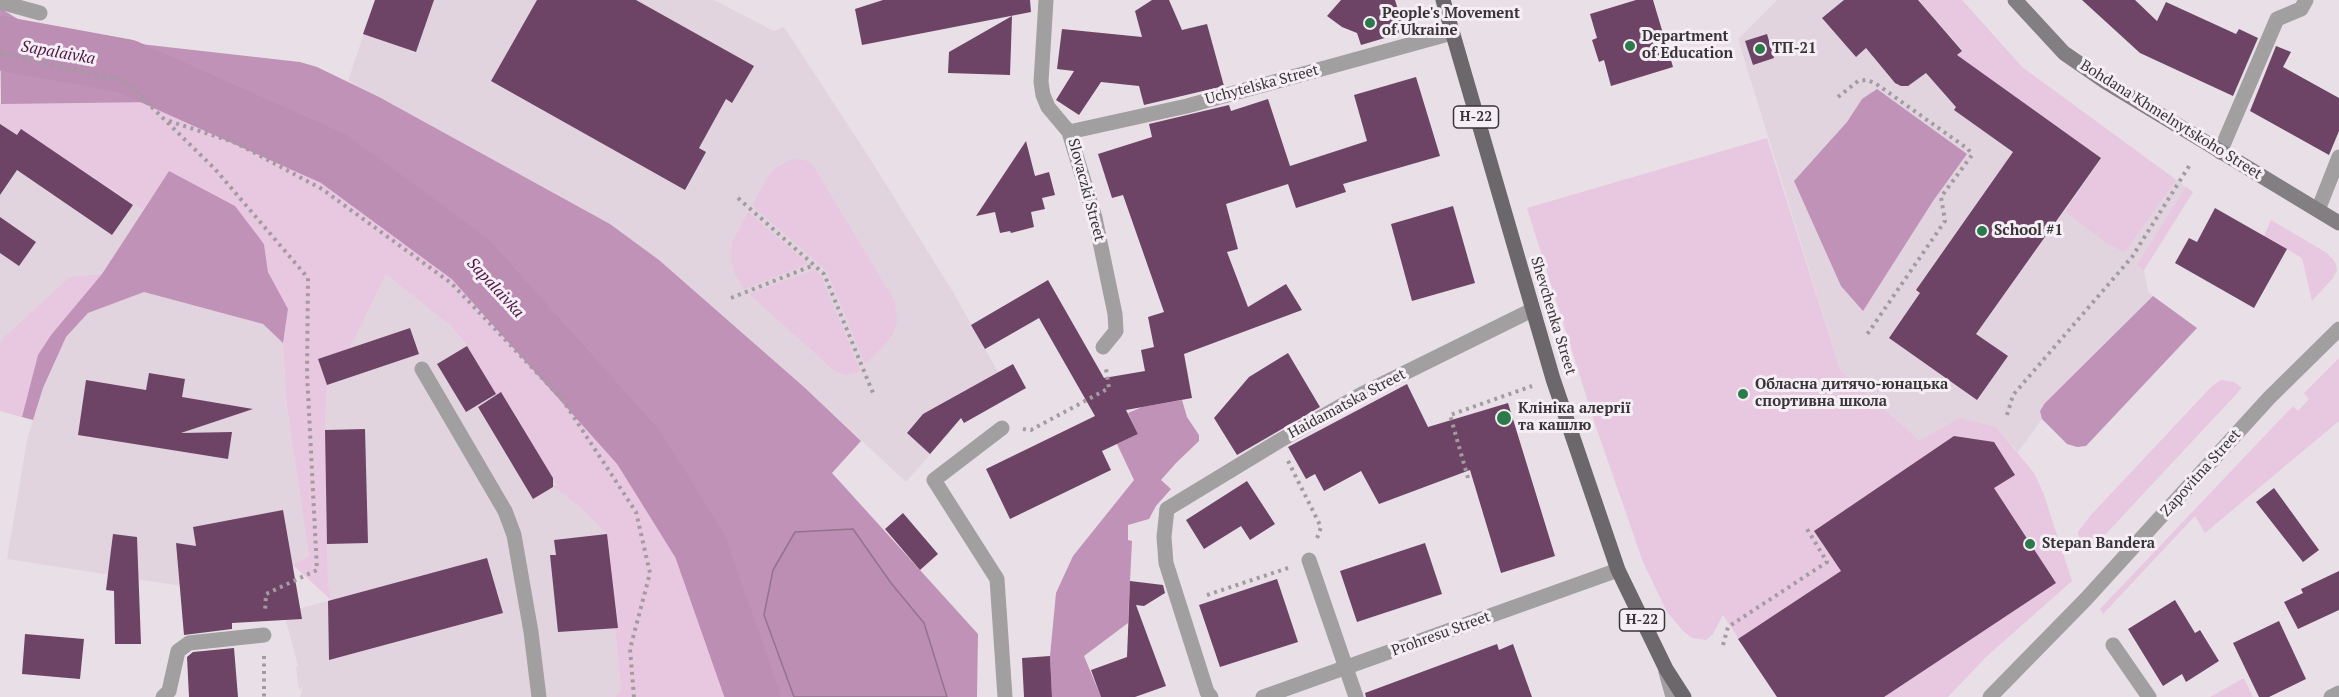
<!DOCTYPE html>
<meta charset="utf-8">
<style>
body{margin:0}
canvas{display:block;background:#e8e0e6}
</style>
<canvas width="2339" height="697"></canvas>
<script>
const c = document.querySelector('canvas').getContext('2d');
c.lineJoin = 'round';
function paint(path, color) { c.fillStyle = color; c.fill(path, 'evenodd'); }
const toPath = rows => new Path2D(rows.map(r => 'M' + r).join(''));
function strokePath(path, color, width, dash) { c.strokeStyle = color; c.lineWidth = width; c.lineCap = dash ? 'butt' : 'round'; c.setLineDash(dash || []); c.stroke(path); }
function write(font, color, halo, rows, align = 'center') {
  c.font = font + ' "PT Serif",serif'; c.lineWidth = 6; c.setLineDash([]); c.textBaseline = 'middle'; c.strokeStyle = halo; c.fillStyle = color; for (const [text, x, y, turn = 0] of rows) {
    c.save(); c.translate(x, y); c.rotate((+turn || 0) * Math.PI / 180); c.textAlign = isNaN(turn) ? turn : align; if (halo) c.strokeText(text, 0, 0); c.fillText(text, 0, 0); c.restore();
  }
}
const built = toPath([
 [375,0,714,0,774,31,784,27,867,154,953,292,998,372,938,406,951,431,906,482,804,387,659,260,610,224,348,81],
 [1777,0,1962,0,2022,67,2193,192,2144,270,2148,292,2153,296,2045,403,2040,411,2042,419,2018,452,1996,427,1920,441,1840,370,1738,39],
 [0,125,21,129,143,210,102,274,50,335,38,355,22,417,0,411],
 [386,273,451,326,501,392,557,485,554,488,581,508,607,534,618,624,615,629,621,689,615,697,300,697,303,685,299,691,296,667,298,666,284,613,331,600,328,584,325,430,327,385,318,359,349,348],
 [144,292,263,324,283,343,287,407,309,556,293,566,203,583,175,585,7,559,27,440,43,388,66,337,88,313]
]);
const green = toPath([
 [1919,0,1962,0,2022,67,2176,180,2126,250,2122,251,2107,243,2065,212,2102,158,1981,72,1955,58,1963,50],
 [157,102,208,109,326,175,463,270,623,456,689,558,736,697,615,697,621,689,615,628,618,624,607,534,581,508,553,487,557,485,502,393,496,395,467,346,451,326,386,274,349,349,318,359,327,385,325,430,328,584,331,600,293,565,309,556,287,407,283,343,288,309,268,272,264,243,169,171,143,210,21,130,17,135,0,125,0,103],
 [1767,138,1840,370,1920,441,1959,418,1996,427,2034,473,2043,492,2072,581,1986,657,1948,697,1777,697,1723,615,1713,634,1706,640,1692,638,1683,631,1667,612,1643,562,1595,424,1527,208],
 [791,159,805,160,812,164,895,302,897,322,894,332,888,341,865,364,827,271,752,205,773,170],
 [2186,187,2193,192,2144,270,2137,265],
 [748,212,808,264,744,289,734,272,731,258,732,243],
 [2271,220,2327,253,2335,262,2337,270,2333,278,2312,301,2302,258,2264,236],
 [814,270,821,276,860,370,857,372,846,375,835,371,749,294],
 [102,274,51,335,38,355,22,417,0,411,0,341,70,277],
 [2339,358,2339,421,2205,533,2195,516,2103,614,2100,609,2293,406,2298,411,2309,399,2304,393],
 [2221,380,2234,382,2242,388,2089,552,2079,538,2078,532,2090,516,2211,387],
 [2244,678,2253,697,2210,697]
]);
const forest = toPath([
 [0,8,34,29,51,34,300,62,317,67,379,97,610,224,659,260,804,387,861,441,832,473,978,634,977,697,947,697,924,623,891,583,764,615,794,697,736,697,689,558,623,456,463,269,326,175,208,109,157,102,1,104],
 [1877,89,1967,154,1933,201,1863,311,1841,286,1794,181,1847,122,1862,99],
 [169,171,235,206,264,244,268,272,288,309,283,343,263,324,144,292,88,313,66,337,43,388,33,420,22,417,38,355,51,335,102,274],
 [2153,296,2197,328,2086,446,2077,447,2067,444,2042,419,2040,411,2045,403],
 [1182,400,1187,417,1199,435,1199,441,1176,463,1161,480,1171,489,1156,506,1149,519,1128,525,1128,540,1132,541,1128,623,1084,656,1101,697,1052,697,1050,656,1056,593,1073,556,1134,480,1117,444,1138,434,1128,413,1142,407]
]);
const water = toPath([
 [853,529,891,583,924,623,947,697,794,697,764,615,773,570,795,532,853,529]
]);
const river = toPath([
 [0,43,126,66,334,159,470,259,639,448,700,546,753,697]
]);
const building = toPath([
 [375,0,434,0,416,52,363,34],
 [537,0,636,0,754,66,732,103,726,99,699,148,706,152,685,190,491,81],
 [883,0,1030,0,1031,12,862,45,855,9],
 [1152,0,1169,0,1182,30,1207,24,1224,86,1144,105,1139,86,1101,82,1079,115,1056,100,1074,71,1057,69,1062,29,1142,37,1135,11],
 [1341,0,1395,0,1405,32,1361,45,1357,33,1342,27,1327,16],
 [1636,0,1653,0,1673,67,1611,86,1604,60,1599,62,1592,40,1597,38,1590,14],
 [1844,0,1918,0,1962,51,1957,55,2101,158,1976,334,2008,356,1977,400,1889,338,1920,293,1916,290,2013,152,1954,110,1956,107,1926,73,1908,86,1901,86,1895,83,1866,48,1856,57,1822,18],
 [2082,0,2135,0,2157,21,2166,2,2236,34,2239,29,2258,38,2233,96,2140,53],
 [1012,16,1010,75,948,73,949,52],
 [1767,34,1774,58,1753,65,1745,41],
 [2276,46,2291,52,2283,67,2339,98,2339,131,2329,155,2250,111],
 [1416,77,1440,156,1343,184,1346,192,1296,208,1288,184,1226,204,1238,249,1227,252,1248,307,1286,284,1302,310,1184,354,1192,398,1126,410,1138,434,1102,451,1111,470,1010,519,986,469,1095,416,1039,318,985,349,971,325,1048,280,1104,378,1145,371,1141,350,1154,347,1148,317,1164,312,1123,195,1112,198,1098,154,1152,137,1149,124,1229,105,1231,111,1268,99,1290,166,1367,141,1354,95],
 [0,124,17,135,21,129,133,205,112,235,17,170,0,195],
 [1026,141,1035,176,1049,172,1055,195,1042,198,1045,209,1031,212,1034,227,1011,233,1010,231,1000,233,995,212,976,216],
 [1453,206,1475,283,1412,301,1391,224],
 [2215,208,2287,249,2254,308,2175,263,2189,238,2197,242],
 [0,217,36,242,19,266,0,253],
 [410,328,419,354,327,385,318,359],
 [467,346,496,394,466,412,437,364],
 [1288,353,1320,407,1237,455,1214,418,1249,377],
 [1013,364,1026,388,964,423,961,418,930,454,907,433,923,414],
 [149,373,185,379,182,397,253,409,181,433,232,432,228,459,78,435,86,380,146,390],
 [1407,384,1428,427,1508,403,1555,556,1501,573,1470,470,1379,504,1361,471,1324,491,1315,474,1306,479,1288,447],
 [501,392,553,478,553,487,533,499,478,407],
 [365,429,368,543,327,544,325,430],
 [1954,436,1994,442,2015,475,1994,488,2056,583,1884,697,1777,697,1738,639,1841,571,1814,531],
 [1247,481,1275,524,1250,540,1241,526,1204,549,1186,520],
 [2274,488,2319,550,2303,562,2256,502],
 [283,510,302,619,232,623,232,629,184,635,176,543,196,546,193,527],
 [903,513,938,554,920,570,885,529],
 [113,534,137,537,141,644,115,644,114,591,106,590],
 [607,534,618,628,558,632,550,555,556,555,554,540],
 [1425,543,1442,594,1357,622,1340,571],
 [487,558,503,613,329,660,328,601],
 [2339,571,2339,610,2298,629,2284,602,2303,593,2301,589],
 [1277,579,1298,642,1220,667,1199,605],
 [1130,581,1163,585,1165,593,1144,606,1136,605,1166,686,1135,697,1101,697,1091,670,1127,657],
 [2175,600,2195,633,2200,630,2219,661,2186,682,2182,674,2163,686,2128,629],
 [2279,621,2306,679,2269,697,2259,697,2233,643],
 [25,634,84,639,80,679,22,674],
 [1497,644,1499,650,1513,644,1532,697,1366,697,1365,693],
 [234,648,238,697,189,697,187,657,193,652],
 [1050,656,1052,697,1024,697,1022,658]
]);
const path = toPath([
 [0,53,125,81,215,169,308,278,307,373,317,570,266,594,265,612],
 [1838,97,1858,81,1866,80,1875,83,1968,149,1972,155,1941,197,1945,221,1866,336],
 [169,121,236,143,322,189,451,283,562,399,636,512,650,573,630,649,634,697],
 [738,198,824,274,873,393],
 [731,298,814,265],
 [2007,415,2013,395,2132,257,2191,163],
 [1023,429,1031,430,1109,388,1106,369],
 [1288,461,1321,527,1316,541],
 [1468,478,1450,415,1532,386],
 [1207,595,1288,568],
 [1723,645,1728,627,1827,562,1807,529],
 [264,656,264,697]
]);
const lane = toPath([
 [2220,152,2277,19,2301,9,2306,0],
 [2318,210,2339,157],
 [422,369,505,511,514,535,531,632,539,697],
 [1167,509,1164,537,1166,563,1207,692,1211,697],
 [1309,560,1356,697],
 [1666,672,1673,697],
 [163,697,169,691,178,651,189,643,264,635]
]);
const street = toPath([
 [1046,0,1041,82,1043,95,1048,107,1069,132,1095,218,1115,314,1116,331,1103,347],
 [0,2,40,13],
 [1069,132,1187,106,1452,33],
 [1002,428,934,480,997,579,1005,697],
 [1167,509,1279,441,1362,394,1532,310],
 [2113,645,2149,697],
 [1263,697,1618,570],
 [1990,697,2086,599,2269,398,2339,329],
 [2331,697,2339,693]
]);
const secondary = toPath([
 [2015,0,2064,53,2106,82,2339,223]
]);
const primary = toPath([
 [1443,0,1553,379,1618,570,1666,669,1684,697]
]);
const markers = [
 [1370,23,6,"#2b7a49"],
 [1630,46,6,"#2b7a49"],
 [1760,49,6,"#2b7a49"],
 [1982,231,6,"#2b7a49"],
 [1743,394,6,"#2b7a49"],
 [1504,418,8,"#2b7a49"],
 [2030,544,6,"#2b7a49"]
];
const shields = [
 [1476,117,45],
 [1642,620,45]
];
const shieldNames = [
 ["Н-22",1476,117],
 ["Н-22",1642,620]
];
const poiNames = [
 ["People's Movement",1382,14],
 ["of Ukraine",1382,31],
 ["Department",1642,37],
 ["of Education",1642,54],
 ["ТП-21",1772,49],
 ["School #1",1994,231],
 ["Обласна дитячо-юнацька",1755,385],
 ["спортивна школа",1755,402],
 ["Клініка алергії",1518,409],
 ["та кашлю",1518,426],
 ["Stepan Bandera",2042,544]
];
const streetNames = [
 ["Uchytelska Street",1262,85,-15],
 ["Bohdana Khmelnytskoho Street",2171,120,32],
 ["Slovaczki Street",1086,190,75],
 ["Shevchenka Street",1553,316,73],
 ["Haidamatska Street",1347,404,-28],
 ["Zapovitna Street",2201,473,-48],
 ["Prohresu Street",1441,634,-20]
];
const waterNames = [
 ["Sapalaivka",58,53,10],
 ["Sapalaivka",495,288,47]
];
paint(built, '#e2d4df');
paint(green, '#e8c7e1');
paint(forest, '#c092b7');
paint(water, '#bc8eb3');
strokePath(water, '#94738e', 1.5);
strokePath(river, '#bc8eb3', 54);
paint(building, '#6d4466');
strokePath(path, '#a29ca1', 4, [3, 4.5]);
strokePath(lane, '#a29fa1', 15);
strokePath(street, '#a29fa1', 15);
strokePath(secondary, '#837e82', 15);
strokePath(primary, '#6c676b', 15);
for (const [x, y, r, color] of markers) { const dot = new Path2D(); dot.arc(x, y, r, 0, 2 * Math.PI); c.fillStyle = color; c.fill(dot); strokePath(dot, '#f5eef4', 2); }
for (const [x, y, w] of shields) { const box = new Path2D(); box.roundRect(x - w / 2, y - 11, w, 22, 4.5); c.fillStyle = '#f5eef4'; c.fill(box); strokePath(box, '#383538', 1.5); }
write('bold 14px', '#383538', null, shieldNames);
write('bold 15px', '#383538', '#f5eef4', poiNames, 'left');
write('15px', '#383538', '#f5eef4', streetNames);
write('italic 16px', '#4d1646', '#f5eef4', waterNames);
</script>
